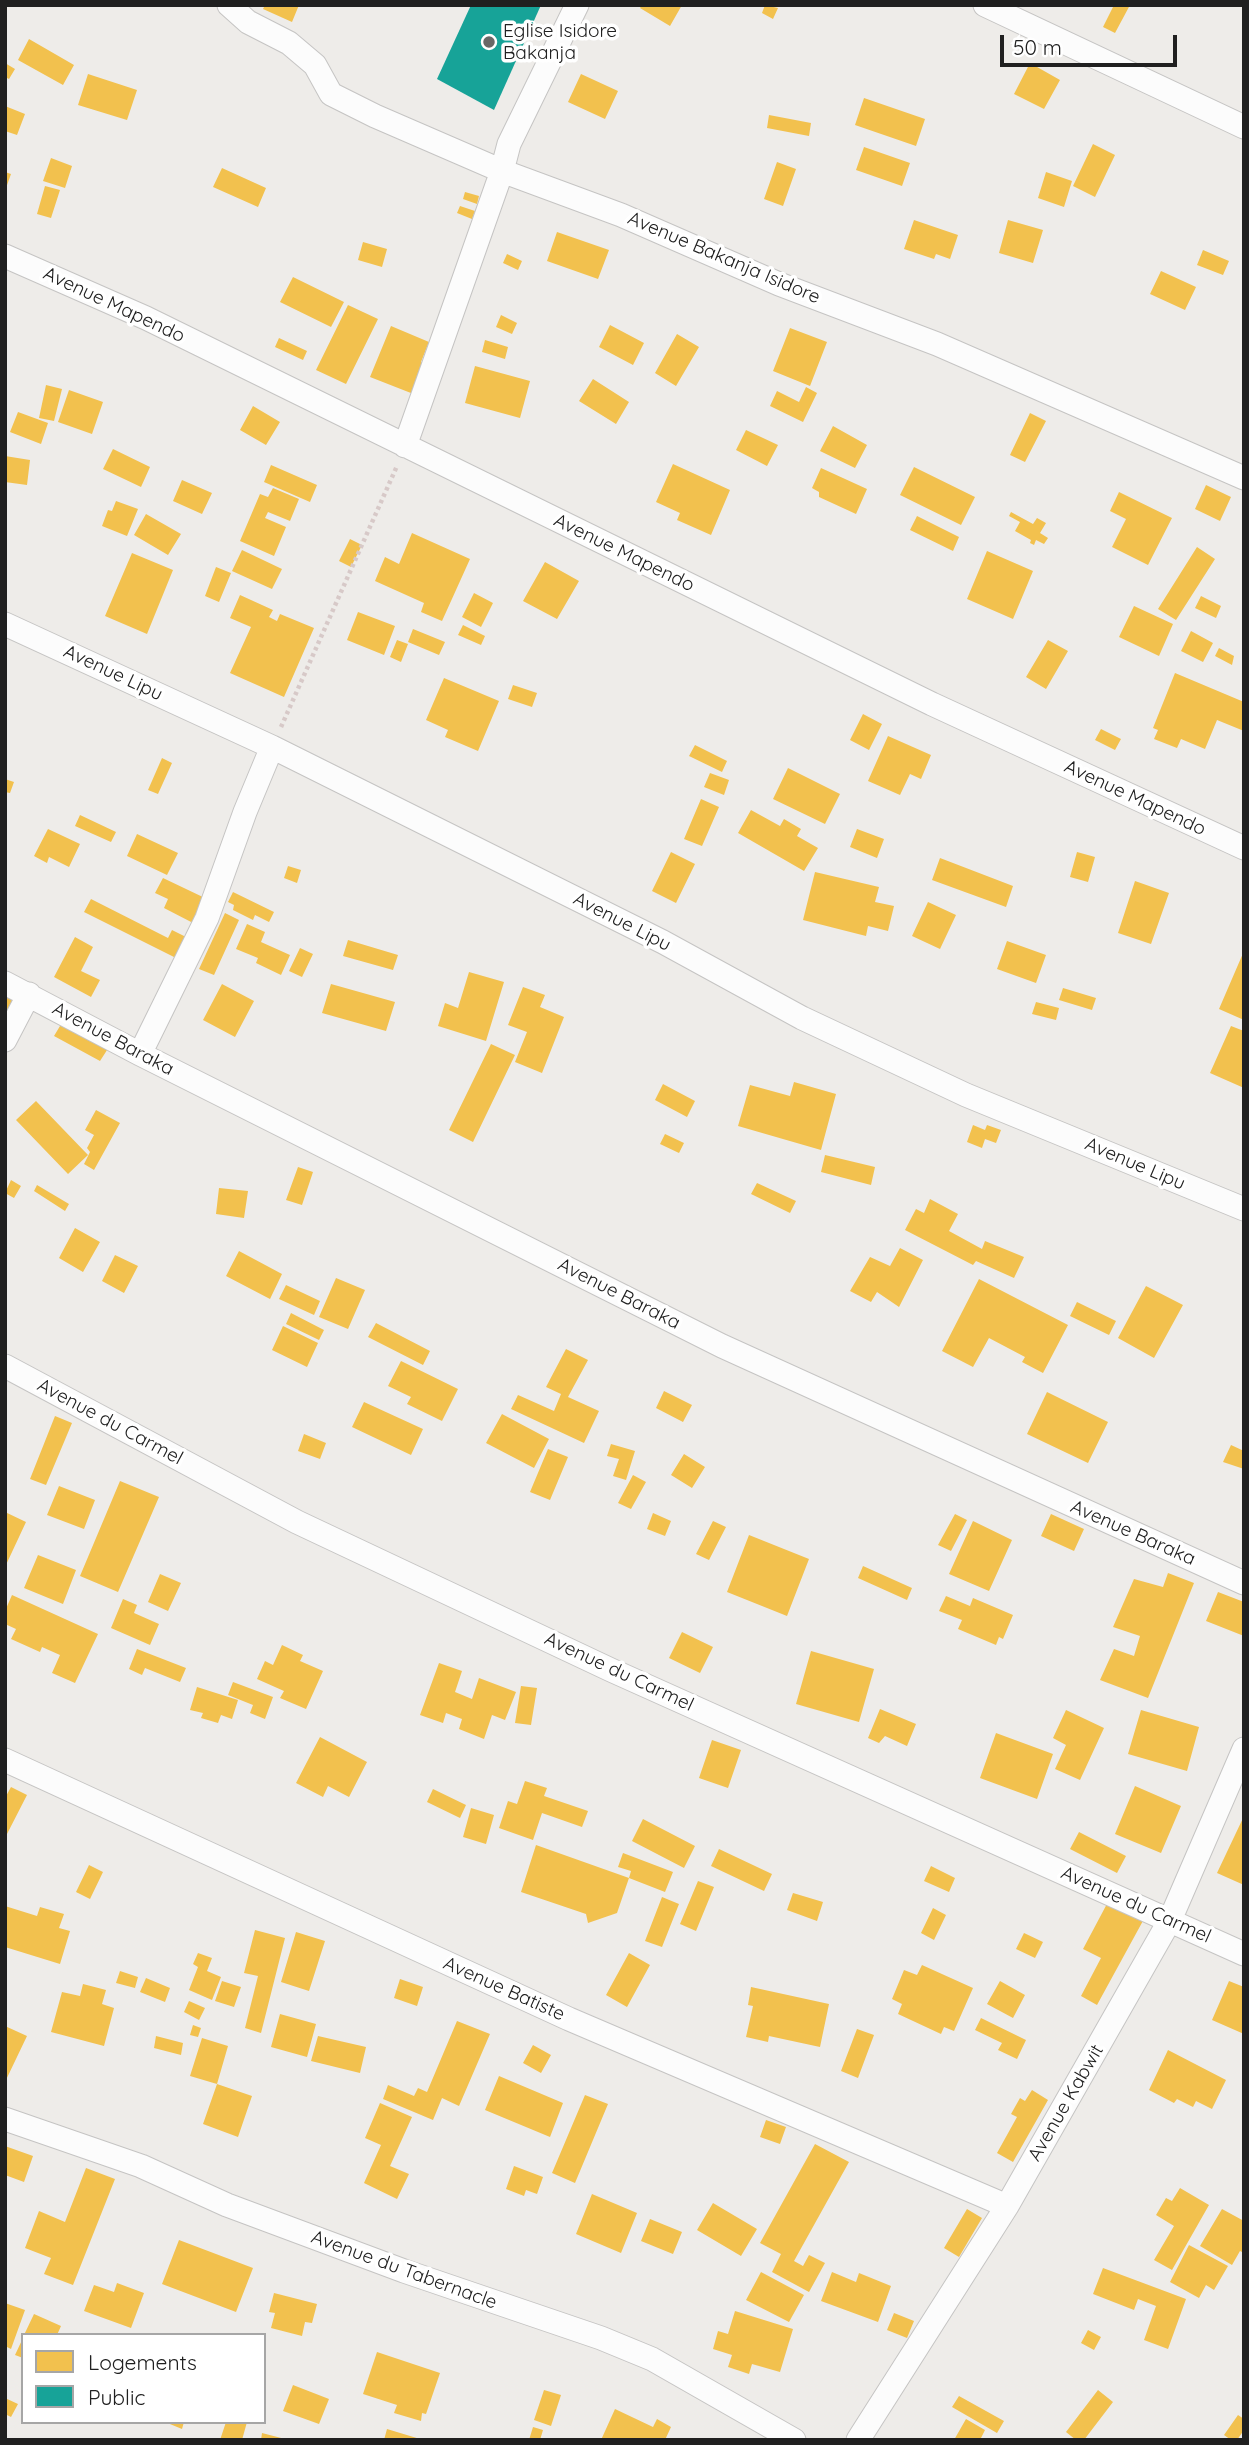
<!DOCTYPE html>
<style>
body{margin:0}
#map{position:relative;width:1249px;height:2445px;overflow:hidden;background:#eeece9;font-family:Quicksand,sans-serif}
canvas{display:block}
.frame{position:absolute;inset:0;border:7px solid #202020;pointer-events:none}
.legend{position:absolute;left:21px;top:2333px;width:245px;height:91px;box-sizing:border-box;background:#fff;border:2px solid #a6a6a6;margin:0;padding:9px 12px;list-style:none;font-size:21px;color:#202020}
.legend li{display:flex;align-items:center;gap:14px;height:35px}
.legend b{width:35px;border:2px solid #a6a6a6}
.scale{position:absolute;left:1000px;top:35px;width:177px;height:32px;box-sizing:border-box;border:4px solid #202020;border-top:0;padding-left:9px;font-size:21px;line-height:24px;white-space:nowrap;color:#202020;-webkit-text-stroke:5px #fff;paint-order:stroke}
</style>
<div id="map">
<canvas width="1249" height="2445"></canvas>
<div class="frame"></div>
<ul class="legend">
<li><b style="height:19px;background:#f2c14e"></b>Logements</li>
<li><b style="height:19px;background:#17a398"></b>Public</li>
</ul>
<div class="scale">50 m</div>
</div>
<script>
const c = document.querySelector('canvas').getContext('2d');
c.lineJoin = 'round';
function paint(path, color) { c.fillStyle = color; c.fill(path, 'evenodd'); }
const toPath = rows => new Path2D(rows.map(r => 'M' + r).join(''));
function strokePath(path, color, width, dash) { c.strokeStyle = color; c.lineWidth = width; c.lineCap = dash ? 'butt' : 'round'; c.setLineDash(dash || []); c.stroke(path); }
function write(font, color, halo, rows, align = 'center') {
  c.font = font + ' Quicksand,sans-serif'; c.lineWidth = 7; c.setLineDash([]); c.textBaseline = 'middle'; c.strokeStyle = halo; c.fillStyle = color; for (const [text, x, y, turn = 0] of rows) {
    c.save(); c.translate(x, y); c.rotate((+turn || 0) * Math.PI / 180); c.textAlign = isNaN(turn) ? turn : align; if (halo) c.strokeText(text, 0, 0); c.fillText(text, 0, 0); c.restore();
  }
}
const homes = toPath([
 [265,5,299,5,292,22,263,9],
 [642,5,682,5,670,26,640,8],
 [765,5,778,8,773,19,762,13],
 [1114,5,1130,5,1115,33,1103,27],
 [29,39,74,65,63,85,18,60],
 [5,63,15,69,9,79,5,77],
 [1030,63,1060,80,1044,109,1014,94],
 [88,74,137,90,127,120,78,105],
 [581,74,618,91,605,119,568,102],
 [864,98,925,119,916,146,855,125],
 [5,106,25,114,17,135,5,131],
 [769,115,811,123,809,136,767,128],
 [1093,144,1115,155,1095,197,1073,186],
 [864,147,910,163,902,186,856,170],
 [51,158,72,166,65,188,43,181],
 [777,162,796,169,783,206,764,199],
 [222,168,266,188,258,207,213,187],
 [5,172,11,174,6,188,5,188],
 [1046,172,1072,181,1064,207,1038,198],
 [45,186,60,190,51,218,37,214],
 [465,192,479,196,477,204,463,199],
 [460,206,475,211,472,219,457,213],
 [914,220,958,235,950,259,936,254,934,259,904,249],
 [1008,220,1043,230,1033,263,999,253],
 [557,232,609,250,598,279,547,261],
 [363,242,387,249,382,267,358,260],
 [1203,250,1229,261,1223,275,1197,265],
 [507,254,522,261,518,270,503,263],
 [1161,271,1196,287,1185,310,1150,294],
 [293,277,344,302,331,327,280,302],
 [348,305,378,319,346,384,316,370],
 [501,315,517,323,512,334,496,327],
 [610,325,644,343,633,365,599,347],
 [391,326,429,342,421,362,427,365,416,395,370,377],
 [790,328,827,342,810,386,773,371],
 [677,334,699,347,676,386,655,373],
 [279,338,307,351,303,360,275,347],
 [485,340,508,347,505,359,482,352],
 [475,366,530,381,520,418,465,403],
 [593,379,629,402,616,424,579,401],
 [46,385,62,389,54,421,39,418],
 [806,387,817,393,803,422,770,406,777,391,799,402],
 [69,390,103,402,92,434,58,422],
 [253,406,280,422,266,445,240,430],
 [18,412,48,423,41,444,10,432],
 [1030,413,1046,421,1025,462,1010,455],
 [833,426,867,445,855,468,820,451],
 [746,430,778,445,767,466,736,450],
 [113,449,150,467,141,487,103,469],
 [5,456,30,460,27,485,5,482],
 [673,464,730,490,711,535,677,520,680,513,656,502],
 [271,465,317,485,310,502,264,482],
 [914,467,975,497,961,525,900,495],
 [821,468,867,489,856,514,819,497,819,492,812,488],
 [182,480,212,493,202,514,173,501],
 [1206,485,1231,497,1220,521,1195,509],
 [273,488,299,499,290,521,268,512,265,518,286,527,274,556,240,541,260,494,268,497],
 [1119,492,1172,518,1148,565,1112,547,1126,519,1110,511],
 [116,501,138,509,127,536,102,526,108,510,112,511],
 [1011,512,1033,524,1037,518,1046,523,1040,533,1048,538,1044,544,1036,540,1034,545,1030,543,1031,540,1015,531,1020,522,1009,516],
 [146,514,181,534,168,555,134,535],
 [917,516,959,537,953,551,910,530],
 [412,533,470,559,442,621,421,612,424,603,375,581,385,557,399,564],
 [350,539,362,545,351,567,339,561],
 [1197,547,1215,559,1176,620,1158,609],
 [242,550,282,569,272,589,232,571],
 [987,551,1033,571,1013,619,967,599],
 [132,553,173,570,147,634,105,616],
 [545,562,579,581,557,619,523,601],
 [216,567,231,573,219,602,205,596],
 [474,593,493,603,481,627,462,617],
 [240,595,273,610,269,617,277,621,280,614,314,628,284,697,230,673,251,627,230,618],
 [1201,596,1221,606,1216,618,1195,608],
 [1134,606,1173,624,1159,656,1119,637],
 [358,612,395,626,384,655,347,640],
 [463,625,485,636,481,645,458,635],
 [413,629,445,642,439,655,408,642],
 [1191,631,1213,643,1203,662,1181,651],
 [397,640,408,644,401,662,390,657],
 [1048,640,1068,651,1046,689,1026,677],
 [1219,648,1234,656,1232,665,1215,656],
 [1175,673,1244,702,1244,731,1217,720,1205,749,1181,739,1177,748,1154,739,1158,730,1153,728],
 [444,678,499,701,478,751,445,737,448,730,426,720],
 [513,685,537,693,532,707,508,699],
 [863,714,882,724,869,750,850,740],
 [1101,729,1121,739,1115,750,1095,740],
 [888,736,931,755,921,779,910,774,900,795,868,781],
 [695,745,727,761,722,772,689,756],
 [162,758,172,763,158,794,148,790],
 [788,768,840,794,825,824,773,799],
 [710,773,729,780,724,795,704,787],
 [5,779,14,782,10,793,5,792],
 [701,799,719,807,702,846,684,839],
 [751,810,780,826,784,819,801,829,797,836,818,848,804,871,738,833],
 [80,815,116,832,111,842,75,826],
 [48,829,80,844,69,867,49,857,47,863,34,856],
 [857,829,884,839,877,858,850,847],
 [137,834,178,853,167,875,127,856],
 [671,852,695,864,676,903,652,891],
 [1077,852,1095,857,1088,882,1070,877],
 [940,858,1013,886,1006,907,932,880],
 [288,866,301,870,297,883,284,878],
 [815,872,879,887,875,902,894,906,888,931,868,926,866,936,803,920],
 [163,878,207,899,195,924,164,908,168,899,155,893],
 [1135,881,1169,893,1151,944,1118,933],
 [233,892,274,912,269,922,255,915,253,920,233,910,234,905,228,902],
 [91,899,168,938,172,930,192,940,182,961,84,912],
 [928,902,956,915,940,949,912,936],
 [225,913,239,920,214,975,199,969],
 [247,924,265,932,261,942,290,955,281,975,256,963,258,958,236,949],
 [75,937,93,947,81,971,100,980,91,997,54,977],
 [348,940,398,955,393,970,343,956],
 [1007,941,1046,955,1036,983,997,969],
 [300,948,313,954,302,977,289,971],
 [1244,951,1244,1020,1219,1009],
 [469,972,504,982,486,1041,438,1026,445,1003,458,1008],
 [222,984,254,1001,235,1037,203,1020],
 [331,984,395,1002,386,1031,322,1013],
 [523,987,545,995,540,1007,564,1017,542,1073,515,1062,527,1032,508,1025],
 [1063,988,1096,998,1092,1010,1059,1000],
 [5,996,13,999,5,1018],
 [1036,1002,1059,1008,1056,1020,1032,1014],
 [63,1021,109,1047,100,1061,54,1036],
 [1231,1026,1244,1031,1244,1088,1210,1073],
 [491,1044,515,1055,473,1142,449,1130],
 [794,1082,836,1094,821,1150,738,1126,750,1085,790,1096],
 [663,1084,695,1101,687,1117,655,1100],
 [36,1101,88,1155,68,1174,16,1120],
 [96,1110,120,1123,94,1170,84,1164,90,1152,87,1148,94,1135,85,1130],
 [973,1125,985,1130,987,1125,1001,1130,996,1143,985,1139,982,1148,967,1142],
 [665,1134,684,1143,679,1153,660,1144],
 [825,1155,875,1167,871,1185,821,1172],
 [298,1167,313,1172,302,1205,286,1200],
 [11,1180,21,1186,14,1198,5,1193],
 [757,1183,796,1201,790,1213,751,1194],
 [37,1185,69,1204,65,1211,34,1191],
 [219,1188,248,1191,244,1218,216,1214],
 [930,1199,958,1214,949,1231,982,1249,985,1241,1024,1257,1014,1278,976,1261,973,1265,905,1230,916,1209,924,1213],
 [75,1228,100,1242,83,1272,59,1258],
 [900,1248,923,1260,899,1307,877,1292,871,1302,850,1291,870,1257,890,1266],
 [239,1251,282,1274,270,1299,226,1276],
 [115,1255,138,1266,124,1293,102,1281],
 [336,1278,365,1290,348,1329,319,1317],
 [979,1279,1068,1325,1043,1373,1022,1362,1025,1357,989,1338,973,1367,942,1351],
 [286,1285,320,1301,314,1315,279,1299],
 [1146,1286,1183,1305,1154,1358,1118,1338],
 [1077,1302,1116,1321,1109,1335,1070,1316],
 [291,1313,324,1330,319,1340,286,1324],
 [376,1323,430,1351,423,1365,368,1337],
 [283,1326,318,1343,307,1367,272,1350],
 [566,1349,588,1360,568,1397,599,1411,584,1443,511,1409,518,1395,554,1411,561,1394,546,1387],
 [401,1361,458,1389,442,1421,407,1404,411,1397,388,1386],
 [664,1391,692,1405,683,1422,656,1408],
 [1047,1392,1108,1422,1088,1463,1027,1434],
 [364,1402,423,1429,411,1455,352,1427],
 [502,1414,549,1439,534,1468,486,1443],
 [55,1416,72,1423,46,1485,30,1479],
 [304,1434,326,1443,320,1459,298,1451],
 [611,1444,635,1451,626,1480,613,1476,619,1459,607,1456],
 [1231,1445,1244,1451,1244,1469,1223,1462],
 [548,1449,568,1457,550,1500,530,1492],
 [684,1454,705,1467,692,1488,671,1475],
 [633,1475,646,1482,631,1509,618,1503],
 [120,1481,159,1497,118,1592,80,1576],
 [59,1486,95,1500,84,1529,47,1515],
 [5,1512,26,1522,5,1567],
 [653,1513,671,1521,665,1536,647,1529],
 [955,1514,967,1520,951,1551,938,1545],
 [1051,1514,1084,1529,1074,1551,1041,1536],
 [713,1521,726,1527,709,1560,696,1554],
 [973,1521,1012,1540,989,1591,949,1574],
 [749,1535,809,1559,787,1616,727,1592],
 [38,1555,76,1570,63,1604,24,1588],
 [863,1566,912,1588,907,1600,858,1578],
 [1168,1573,1194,1583,1148,1698,1100,1680,1114,1649,1134,1656,1140,1636,1113,1627,1134,1579,1163,1587],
 [160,1574,181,1583,168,1611,148,1602],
 [1218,1592,1244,1602,1244,1636,1206,1621],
 [12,1595,98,1634,75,1683,52,1673,60,1655,42,1647,40,1652,11,1639,16,1629,5,1624,5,1611],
 [946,1596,970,1606,973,1598,1013,1615,1003,1639,999,1637,996,1645,958,1629,962,1620,939,1611],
 [123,1599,137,1605,134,1613,159,1624,150,1645,111,1628],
 [682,1632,713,1647,700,1673,669,1658],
 [282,1645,303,1655,300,1661,323,1671,306,1709,280,1698,284,1691,257,1679,265,1661,273,1665],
 [137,1649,186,1668,180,1682,145,1668,142,1675,129,1669],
 [811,1651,874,1669,859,1722,796,1704],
 [439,1663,462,1671,455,1692,472,1699,479,1678,516,1692,505,1720,492,1715,484,1739,459,1729,462,1719,446,1713,443,1723,420,1715],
 [233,1682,273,1697,265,1719,250,1713,253,1705,228,1695],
 [521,1686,537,1688,531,1725,515,1723],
 [197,1687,238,1700,232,1719,221,1715,218,1723,201,1718,203,1713,190,1710],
 [880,1709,916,1724,907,1746,885,1736,879,1743,868,1738],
 [1066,1710,1104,1728,1080,1780,1055,1769,1066,1745,1053,1738],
 [1141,1710,1199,1727,1187,1771,1128,1754],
 [996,1733,1053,1754,1037,1799,980,1778],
 [320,1737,367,1762,349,1797,328,1786,323,1797,296,1783],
 [712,1740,741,1750,728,1788,699,1778],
 [525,1781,547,1788,544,1796,588,1811,582,1827,542,1813,533,1840,499,1828,508,1801,517,1804],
 [1135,1786,1181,1806,1161,1853,1115,1834],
 [11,1787,27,1795,7,1834,5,1833,5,1798],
 [433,1789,466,1805,460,1818,427,1802],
 [471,1808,494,1815,486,1844,463,1837],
 [1244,1816,1244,1885,1217,1873],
 [643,1819,695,1846,684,1868,632,1841],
 [1079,1832,1126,1856,1117,1873,1070,1849],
 [536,1845,629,1878,631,1871,618,1867,623,1853,673,1872,665,1892,629,1878,617,1913,588,1923,586,1914,521,1892],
 [719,1849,772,1874,764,1891,711,1866],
 [89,1865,103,1872,90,1899,76,1892],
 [931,1866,955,1878,949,1892,924,1881],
 [698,1881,714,1887,696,1931,680,1924],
 [793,1893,823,1902,817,1921,787,1910],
 [662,1897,679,1904,662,1947,645,1941],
 [1109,1900,1144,1919,1097,2005,1081,1996,1101,1958,1083,1949],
 [5,1906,37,1916,40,1907,64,1914,59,1928,70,1931,60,1964,5,1947],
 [933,1908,946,1915,934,1940,921,1933],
 [255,1930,285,1938,261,2033,245,2028,258,1976,244,1973],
 [296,1932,325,1941,309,1991,281,1982],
 [1024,1933,1043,1942,1035,1958,1016,1949],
 [198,1953,212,1958,207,1971,221,1977,212,2000,189,1990,198,1967,193,1964],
 [629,1953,650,1965,627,2007,606,1995],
 [922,1965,973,1988,954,2031,944,2027,941,2034,898,2014,902,2004,892,1999,904,1970,917,1975],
 [120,1971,138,1977,135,1988,116,1983],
 [146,1978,170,1988,165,2002,140,1992],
 [400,1979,423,1987,417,2006,394,1998],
 [222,1981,241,1987,234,2007,215,2001],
 [1000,1981,1025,1995,1013,2018,987,2004],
 [1229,1981,1244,1987,1244,2034,1212,2020],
 [83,1984,106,1990,102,2004,114,2008,104,2046,51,2032,62,1992,80,1996],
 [751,1987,829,2004,820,2047,769,2036,768,2042,746,2037,753,2006,748,2005],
 [189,2001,205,2008,199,2020,184,2012],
 [280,2014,316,2024,307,2057,271,2047],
 [981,2018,1026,2040,1017,2059,998,2050,1002,2043,975,2030],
 [457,2021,490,2034,459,2106,442,2098,433,2120,383,2099,388,2085,414,2096,418,2088,427,2092],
 [193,2025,201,2028,198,2037,190,2035],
 [5,2026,27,2036,5,2082],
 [857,2029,874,2035,858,2078,841,2071],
 [156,2036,183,2043,181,2055,154,2048],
 [318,2036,366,2047,360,2073,311,2061],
 [202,2038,228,2046,217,2084,190,2076],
 [533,2045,551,2055,541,2073,523,2063],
 [1168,2050,1226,2080,1212,2109,1196,2101,1193,2107,1177,2099,1174,2103,1149,2090],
 [499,2076,563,2103,550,2137,485,2110],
 [217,2084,252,2096,238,2137,203,2124],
 [1032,2090,1048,2100,1013,2162,997,2153,1017,2117,1011,2114,1020,2098,1025,2101],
 [585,2095,608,2104,575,2183,552,2173],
 [380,2103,412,2117,390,2166,409,2174,397,2199,364,2183,381,2145,365,2138],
 [766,2120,786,2127,780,2144,760,2137],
 [815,2144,849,2162,794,2261,803,2266,809,2255,825,2263,809,2292,772,2272,781,2254,760,2243],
 [5,2146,33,2156,24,2182,5,2175],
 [514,2166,543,2177,537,2194,526,2190,524,2196,506,2189],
 [86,2168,115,2179,73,2285,44,2274,51,2258,25,2248,39,2211,65,2222],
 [1180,2188,1209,2205,1172,2270,1154,2260,1174,2226,1156,2215,1166,2198,1172,2201],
 [592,2194,637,2213,621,2253,576,2234],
 [713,2203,757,2229,741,2256,697,2230],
 [967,2209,982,2218,959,2257,944,2248],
 [1222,2209,1244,2221,1244,2253,1240,2251,1232,2265,1200,2246],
 [650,2219,682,2232,673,2254,641,2241],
 [179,2240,253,2268,236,2312,162,2284],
 [1189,2245,1228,2266,1214,2290,1206,2285,1199,2298,1170,2282],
 [1103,2268,1186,2299,1168,2349,1144,2340,1156,2306,1138,2299,1134,2310,1093,2294],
 [761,2272,804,2295,789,2322,746,2300],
 [832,2272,856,2282,859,2273,891,2286,878,2322,821,2301],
 [117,2283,144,2293,131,2328,84,2311,94,2285,114,2292],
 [274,2293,317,2304,312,2323,305,2322,302,2336,271,2328,275,2313,269,2312],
 [5,2303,25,2310,11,2349,5,2346],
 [735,2311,793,2329,780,2372,752,2364,749,2374,728,2367,732,2355,713,2349,718,2331,728,2334],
 [894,2313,914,2321,907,2338,887,2330],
 [34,2314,61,2326,57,2335,24,2335],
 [1088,2330,1101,2337,1094,2350,1081,2343],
 [23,2338,23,2358,15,2355],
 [377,2352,440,2373,426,2414,422,2413,421,2421,394,2413,397,2405,363,2394],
 [293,2385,329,2399,319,2424,283,2411],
 [544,2390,561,2395,551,2426,534,2420],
 [1098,2390,1113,2402,1084,2440,1076,2440,1066,2432],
 [959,2396,1004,2421,997,2433,952,2407],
 [5,2398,18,2404,11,2417,5,2414],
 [615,2409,653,2427,657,2419,671,2427,665,2440,601,2440],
 [1238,2415,1244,2419,1244,2430,1237,2440,1231,2440,1224,2435],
 [966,2419,985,2430,980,2440,954,2440],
 [165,2422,184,2422,182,2429],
 [226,2422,247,2422,242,2440,220,2440],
 [533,2427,543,2430,540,2440,529,2440],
 [387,2429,420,2439,420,2440,384,2440],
 [262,2433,285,2439,285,2440,261,2440]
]);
const public = toPath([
 [471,5,541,5,494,110,437,79]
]);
const path = toPath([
 [281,727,397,466]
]);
const minor = toPath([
 [229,5,248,22,289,43,315,65,331,94,375,116,502,171,621,215,779,284,937,344,1244,478],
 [985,5,1244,127],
 [5,256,146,318,932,704,1244,848],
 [405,446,502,171,509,144,577,5],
 [5,624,272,747,663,942,802,1018,966,1095,1244,1209],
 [5,983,140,1054,722,1346,1244,1583],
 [5,1040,29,994],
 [140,1054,207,918,245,812,272,747],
 [5,1366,297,1522,611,1670,1244,1954],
 [5,1760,569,2019,1007,2206],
 [5,2119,141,2166,227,2205,404,2271,601,2338,652,2359,794,2440],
 [858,2440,1007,2206,1170,1920,1244,1749]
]);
const markers = [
 [489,42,7,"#686766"]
];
const poiNames = [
 ["Eglise Isidore",503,31],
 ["Bakanja",503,53]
];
const streetNames = [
 ["Avenue Bakanja Isidore",724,258,23],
 ["Avenue Mapendo",114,305,25],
 ["Avenue Mapendo",624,553,26],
 ["Avenue Lipu",113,673,25],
 ["Avenue Mapendo",1135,798,25],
 ["Avenue Lipu",622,922,27],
 ["Avenue Baraka",113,1039,28],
 ["Avenue Lipu",1135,1164,23],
 ["Avenue Baraka",619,1294,27],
 ["Avenue du Carmel",110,1422,28],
 ["Avenue Baraka",1133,1533,24],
 ["Avenue du Carmel",619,1672,25],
 ["Avenue du Carmel",1136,1905,24],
 ["Avenue Batiste",504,1989,24],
 ["Avenue Kabwit",1066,2103,-60],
 ["Avenue du Tabernacle",404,2270,20]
];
paint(homes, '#f2c14e');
paint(public, '#17a398');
strokePath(minor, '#c5c4c3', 25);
strokePath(path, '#d7c9c8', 4.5, [3.5, 3.5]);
strokePath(minor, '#fcfcfc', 23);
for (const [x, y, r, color] of markers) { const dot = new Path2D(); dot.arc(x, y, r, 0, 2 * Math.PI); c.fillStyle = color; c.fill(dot); strokePath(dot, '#fff', 2.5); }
write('19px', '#202020', '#fff', poiNames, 'left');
write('19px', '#202020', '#fff', streetNames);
</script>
